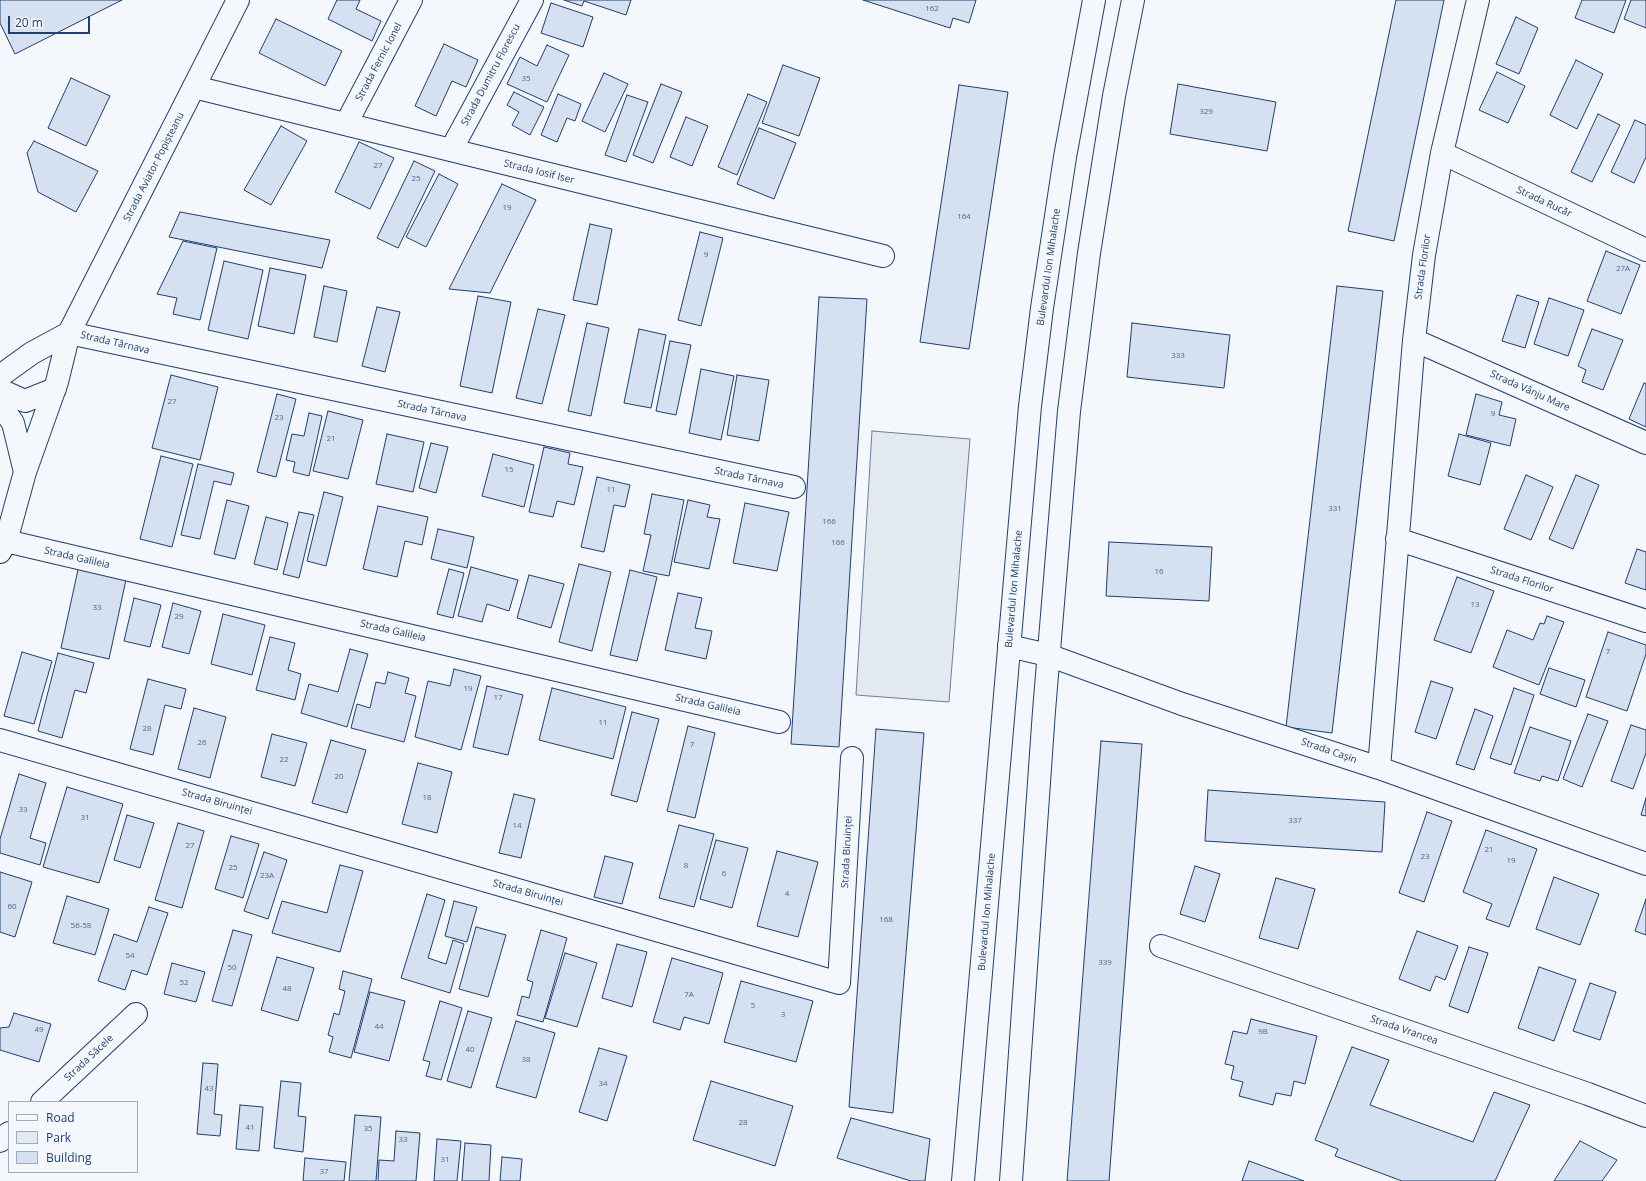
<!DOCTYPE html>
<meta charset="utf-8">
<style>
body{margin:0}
#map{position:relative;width:1646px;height:1181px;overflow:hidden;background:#f4f7fb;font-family:"Open Sans",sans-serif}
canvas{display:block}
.legend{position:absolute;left:8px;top:1101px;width:130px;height:72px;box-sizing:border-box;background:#f4f7fb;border:1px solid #9eadc5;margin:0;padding:5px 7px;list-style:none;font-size:12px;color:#1d3f73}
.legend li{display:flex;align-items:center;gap:8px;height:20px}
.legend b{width:20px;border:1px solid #9eadc5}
.scale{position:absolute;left:8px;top:16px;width:82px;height:18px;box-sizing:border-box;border:2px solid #1d3f73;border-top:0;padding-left:5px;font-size:12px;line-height:14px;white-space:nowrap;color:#1d3f73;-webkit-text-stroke:3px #f4f7fb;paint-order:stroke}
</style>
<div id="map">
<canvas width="1646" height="1181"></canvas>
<ul class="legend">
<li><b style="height:5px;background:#f4f7fb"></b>Road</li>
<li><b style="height:11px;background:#e3e9f0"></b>Park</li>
<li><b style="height:11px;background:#d5e0f0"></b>Building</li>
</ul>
<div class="scale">20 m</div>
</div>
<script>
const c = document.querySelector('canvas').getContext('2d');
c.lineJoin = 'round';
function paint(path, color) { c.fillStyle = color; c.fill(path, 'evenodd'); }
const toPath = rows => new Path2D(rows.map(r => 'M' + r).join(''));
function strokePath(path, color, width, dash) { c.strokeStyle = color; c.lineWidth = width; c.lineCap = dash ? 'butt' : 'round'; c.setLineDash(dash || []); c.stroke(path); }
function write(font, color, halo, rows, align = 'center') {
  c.font = font + ' "Open Sans",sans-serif'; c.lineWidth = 3; c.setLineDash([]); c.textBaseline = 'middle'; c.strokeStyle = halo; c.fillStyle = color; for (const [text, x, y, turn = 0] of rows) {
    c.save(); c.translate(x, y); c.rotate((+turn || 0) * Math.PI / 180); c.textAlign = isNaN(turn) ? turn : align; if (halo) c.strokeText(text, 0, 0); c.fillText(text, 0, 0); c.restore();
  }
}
const green = toPath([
 [872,431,970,439,949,702,856,695,872,431]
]);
const building = toPath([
 [0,0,122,0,15,54,0,23,0,0],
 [337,0,360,0,356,9,381,21,372,41,328,19,337,0],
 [564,0,631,0,626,15,584,1,582,6,564,0],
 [863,0,976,0,969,23,953,18,950,28,863,0],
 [1396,0,1444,0,1394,241,1348,231,1396,0],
 [1582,0,1626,0,1614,33,1575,18,1582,0],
 [1631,0,1646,0,1646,28,1624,19,1631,0],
 [551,3,593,17,583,47,541,33,551,3],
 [1516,17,1538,28,1519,74,1496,64,1516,17],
 [276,19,342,51,325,86,259,53,276,19],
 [444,44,478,60,466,87,452,81,436,116,415,106,444,44],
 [547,45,569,55,547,102,507,84,520,57,537,66,547,45],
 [1576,60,1603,74,1577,129,1550,115,1576,60],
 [783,65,820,78,799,136,762,123,783,65],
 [1497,72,1525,86,1508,123,1479,110,1497,72],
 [604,73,628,84,605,132,582,121,604,73],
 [71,78,110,96,86,146,48,128,71,78],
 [661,84,682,92,653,163,633,155,661,84],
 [1178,84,1276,102,1267,151,1170,134,1178,84],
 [959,85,1008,92,969,349,920,342,959,85],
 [514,92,544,107,530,135,512,125,519,112,507,105,514,92],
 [558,94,581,104,575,121,567,118,557,142,541,135,558,94],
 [748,94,767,102,737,175,718,167,748,94],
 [627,95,648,102,626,162,605,155,627,95],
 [1598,114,1620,125,1592,182,1571,172,1598,114],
 [686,117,708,126,692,166,670,157,686,117],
 [1635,120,1646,125,1646,157,1634,183,1611,172,1635,120],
 [281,126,307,141,271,205,244,190,281,126],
 [759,128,796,143,774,199,737,184,759,128],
 [34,141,98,171,76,212,38,192,27,153,34,141],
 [359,142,394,158,370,209,335,192,359,142],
 [414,161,435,171,398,248,377,238,414,161],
 [439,174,458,184,426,247,406,237,439,174],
 [502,184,536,200,490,293,449,289,502,184],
 [180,212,330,240,322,268,169,237,180,212],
 [590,224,612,229,597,305,573,300,590,224],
 [700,232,723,238,701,326,678,320,700,232],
 [183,241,217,248,200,320,173,314,177,298,157,294,183,241],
 [1606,251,1640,265,1621,314,1587,301,1606,251],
 [224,261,263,270,248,339,208,330,224,261],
 [270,268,306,275,294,334,258,326,270,268],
 [324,286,347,291,337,342,314,337,324,286],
 [1337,286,1383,291,1332,733,1286,727,1337,286],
 [1517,295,1539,302,1525,348,1502,341,1517,295],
 [478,296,511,302,492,393,460,386,478,296],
 [819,297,867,299,839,747,791,744,819,297],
 [1549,298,1584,310,1568,356,1534,344,1549,298],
 [377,307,400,312,385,372,362,366,377,307],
 [538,309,565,315,542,404,516,398,538,309],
 [587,323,609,328,591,416,568,411,587,323],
 [1132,323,1230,335,1224,388,1127,377,1132,323],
 [639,329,666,335,651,408,624,403,639,329],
 [1592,329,1623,340,1603,390,1582,382,1586,370,1578,366,1592,329],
 [670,341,691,345,676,415,656,411,670,341],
 [701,369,734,376,721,440,689,433,701,369],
 [171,375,218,387,200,460,152,448,171,375],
 [737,375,769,380,759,441,727,435,737,375],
 [1644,383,1646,384,1646,427,1629,419,1644,383],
 [277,394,296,399,276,477,257,472,277,394],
 [1476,394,1502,402,1499,415,1516,419,1510,446,1466,435,1476,394],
 [328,411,363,420,348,479,313,471,328,411],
 [309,413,322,416,309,476,293,472,295,462,286,460,292,434,304,436,309,413],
 [387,434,424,442,413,492,376,484,387,434],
 [1459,434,1491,443,1480,485,1448,476,1459,434],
 [431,443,448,447,436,493,419,488,431,443],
 [544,447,570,453,568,464,583,467,574,505,557,501,553,517,529,512,544,447],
 [493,454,534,465,524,507,482,496,493,454],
 [161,456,193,464,172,547,140,539,161,456],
 [198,464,234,473,231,485,214,481,200,539,181,535,198,464],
 [1526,475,1553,487,1531,540,1504,529,1526,475],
 [1576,475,1599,485,1573,549,1549,539,1576,475],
 [597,477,630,485,625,507,614,505,604,552,581,547,597,477],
 [324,492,343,497,326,566,307,561,324,492],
 [652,494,684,500,669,576,643,571,651,535,644,534,652,494],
 [227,500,249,506,235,559,214,554,227,500],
 [688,500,710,505,707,517,720,519,709,569,674,562,688,500],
 [745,503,789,512,777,571,733,563,745,503],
 [378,506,428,517,422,545,405,541,397,577,363,569,378,506],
 [299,512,314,515,299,578,283,574,299,512],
 [266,517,288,523,277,570,254,564,266,517],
 [438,529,474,537,467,568,431,559,438,529],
 [1109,542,1212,547,1209,601,1106,596,1109,542],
 [1637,549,1646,552,1646,590,1625,583,1637,549],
 [579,564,611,572,592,651,559,642,579,564],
 [79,565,127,575,109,659,61,648,79,565],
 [471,567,518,580,509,611,487,604,482,622,458,616,471,567],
 [449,569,464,573,453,618,437,614,449,569],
 [630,570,657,577,637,661,610,655,630,570],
 [529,575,564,584,551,628,517,618,529,575],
 [1457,577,1494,591,1471,653,1434,640,1457,577],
 [678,593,702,598,695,628,712,631,706,659,665,650,678,593],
 [134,598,161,605,150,647,124,641,134,598],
 [173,603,201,611,189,654,162,647,173,603],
 [223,614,265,625,252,675,211,664,223,614],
 [1547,616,1564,622,1539,685,1493,667,1507,630,1533,640,1540,623,1544,624,1547,616],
 [1608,632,1646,645,1646,654,1627,711,1586,697,1608,632],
 [270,637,295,643,288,670,301,674,295,700,256,690,270,637],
 [350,649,368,654,347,727,301,713,309,684,338,692,350,649],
 [22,652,52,661,34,724,4,716,22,652],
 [58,653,94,663,86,693,75,690,62,738,38,731,58,653],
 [1549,668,1585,680,1576,707,1540,694,1549,668],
 [454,669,481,676,461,750,415,737,428,681,450,686,454,669],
 [388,672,409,678,405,693,416,696,404,742,351,728,357,704,370,708,376,682,385,684,388,672],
 [148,679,186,689,181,709,165,705,153,755,130,749,148,679],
 [1431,681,1453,688,1436,739,1415,732,1431,681],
 [487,686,523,695,508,755,473,747,487,686],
 [552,688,626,707,613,759,539,740,552,688],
 [1514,688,1534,695,1511,765,1490,758,1514,688],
 [194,708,226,717,210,778,178,769,194,708],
 [1475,709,1493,716,1474,770,1456,764,1475,709],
 [632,712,659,719,637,802,611,795,632,712],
 [1588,714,1608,721,1582,787,1563,779,1588,714],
 [1631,725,1646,730,1646,753,1633,789,1611,781,1631,725],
 [688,726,715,733,695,818,667,811,688,726],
 [1530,727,1571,741,1558,781,1542,776,1540,781,1514,773,1530,727],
 [876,729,924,733,893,1113,849,1107,876,729],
 [272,734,307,743,295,786,261,777,272,734],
 [331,740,366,750,347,813,312,803,331,740],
 [1101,741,1142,744,1109,1181,1067,1181,1101,741],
 [418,763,452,772,437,833,402,824,418,763],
 [19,774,46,783,30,838,46,843,40,865,0,853,0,839,19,774],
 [67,787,123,804,99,883,43,867,67,787],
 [1208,790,1385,802,1382,852,1205,841,1208,790],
 [514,794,535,799,521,858,499,853,514,794],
 [1646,798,1646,816,1641,815,1646,798],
 [1427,812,1452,821,1424,902,1399,893,1427,812],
 [127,815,154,823,140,868,114,860,127,815],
 [178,823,204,831,182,908,155,900,178,823],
 [679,825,714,834,694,907,659,898,679,825],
 [1486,830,1537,849,1509,927,1486,919,1492,904,1463,892,1486,830],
 [231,836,259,844,243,898,215,889,231,836],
 [716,840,748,848,732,908,700,899,716,840],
 [777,851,818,862,798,937,757,926,777,851],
 [264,852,287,860,268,919,244,911,264,852],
 [605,856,633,863,622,904,594,897,605,856],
 [340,865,363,871,340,952,272,933,282,901,327,913,340,865],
 [1195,866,1220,874,1205,922,1180,914,1195,866],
 [0,872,32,882,15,937,0,932,0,872],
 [1554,877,1599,894,1580,945,1536,929,1554,877],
 [1276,878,1315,889,1298,949,1259,938,1276,878],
 [427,894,445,900,428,958,446,964,453,940,464,944,450,993,401,978,427,894],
 [67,896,109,909,95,955,53,943,67,896],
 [1646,899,1646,935,1635,931,1646,899],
 [454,901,477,907,467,942,445,936,454,901],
 [149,907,168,913,147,975,132,970,125,990,98,981,114,934,137,942,149,907],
 [476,927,506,935,488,997,459,989,476,927],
 [233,930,252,935,232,1006,212,1001,233,930],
 [541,930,567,938,543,1022,517,1015,522,996,529,998,533,982,527,980,541,930],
 [1417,931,1458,946,1445,980,1436,976,1430,991,1399,979,1417,931],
 [617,944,647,952,632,1007,602,998,617,944],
 [1469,947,1488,953,1468,1013,1449,1006,1469,947],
 [565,953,597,963,577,1027,545,1018,565,953],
 [277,957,314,968,298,1021,261,1010,277,957],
 [672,958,723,973,709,1024,684,1017,680,1030,653,1022,672,958],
 [172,963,205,972,196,1002,164,994,172,963],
 [1539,967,1576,980,1554,1041,1518,1028,1539,967],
 [343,971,372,979,351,1058,329,1052,333,1037,328,1035,334,1013,339,1015,345,991,339,989,343,971],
 [741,981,813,1001,796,1062,724,1042,741,981],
 [1590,983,1616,992,1600,1040,1573,1031,1590,983],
 [370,992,405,1001,389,1061,354,1052,370,992],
 [440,1001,462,1008,441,1080,426,1076,430,1062,423,1060,440,1001],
 [468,1011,492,1018,471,1088,447,1081,468,1011],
 [14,1013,51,1024,39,1062,0,1050,0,1028,9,1027,14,1013],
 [1251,1019,1317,1036,1305,1084,1294,1081,1291,1096,1276,1093,1273,1105,1239,1096,1243,1082,1231,1079,1234,1066,1225,1064,1233,1031,1247,1034,1251,1019],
 [516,1021,555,1033,536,1098,496,1087,516,1021],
 [1352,1047,1389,1060,1370,1105,1473,1142,1494,1092,1530,1105,1495,1181,1402,1181,1335,1156,1338,1149,1315,1140,1352,1047],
 [599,1048,627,1056,607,1121,579,1112,599,1048],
 [203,1063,218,1064,214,1114,222,1115,220,1136,197,1134,203,1063],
 [281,1081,301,1083,298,1116,306,1117,303,1152,274,1148,281,1081],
 [711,1081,793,1106,775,1166,693,1140,711,1081],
 [240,1105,263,1107,259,1151,236,1149,240,1105],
 [355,1115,381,1117,376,1181,349,1181,355,1115],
 [851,1118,930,1139,925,1181,911,1181,837,1158,851,1118],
 [396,1131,420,1133,416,1181,378,1181,379,1160,394,1161,396,1131],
 [437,1139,461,1141,457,1181,434,1181,437,1139],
 [1580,1141,1617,1160,1602,1181,1554,1181,1580,1141],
 [465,1143,491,1145,489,1181,462,1181,465,1143],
 [502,1157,522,1159,520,1181,500,1181,502,1157],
 [305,1158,346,1162,344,1181,303,1181,305,1158],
 [1249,1161,1304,1181,1242,1181,1249,1161]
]);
const minor = toPath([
 [194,87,883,256],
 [346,124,411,0],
 [451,150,532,0],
 [1442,153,1646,250],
 [69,333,794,487],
 [1414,340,1646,443],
 [1397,539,1646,621],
 [6,541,779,722],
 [1009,646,1048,655,1182,704,1379,768,1646,864],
 [0,740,839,983,852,758],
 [1379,768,1414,340,1424,255,1442,153,1478,0],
 [1161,946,1588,1094,1646,1116],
 [42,1102,136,1014],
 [0,1141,9,1133]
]);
const tertiary = toPath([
 [0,376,32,353,69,333],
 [0,390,25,401,55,389],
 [0,404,13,423,25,472],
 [0,552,6,541,25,472,57,382,69,333,238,0]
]);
const primary = toPath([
 [963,1181,1030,406,1042,308,1065,157,1094,0],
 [1011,1181,1044,711,1069,411,1089,253,1114,96,1133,0]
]);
const numberNames = [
 ["162",932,9],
 ["35",526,79],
 ["329",1206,112],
 ["27",378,166],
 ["25",416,179],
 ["19",507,208],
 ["164",964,217],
 ["9",706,255],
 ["27A",1623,269],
 ["333",1178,356],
 ["27",172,402],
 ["9",1493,414],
 ["23",279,418],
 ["21",331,439],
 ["15",509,470],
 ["11",611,490],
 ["331",1335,509],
 ["166",829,522],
 ["166",838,543],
 ["16",1159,572],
 ["13",1475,605],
 ["33",97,608],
 ["29",179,617],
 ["7",1608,652],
 ["19",468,689],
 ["17",498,698],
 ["11",603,723],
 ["28",147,729],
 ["26",202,743],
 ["7",692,745],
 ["22",284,760],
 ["20",339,777],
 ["18",427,798],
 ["33",23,810],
 ["31",85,818],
 ["337",1295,821],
 ["14",517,826],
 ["27",190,846],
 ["21",1489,850],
 ["23",1425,857],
 ["19",1511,861],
 ["8",686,866],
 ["25",233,868],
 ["6",724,874],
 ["23A",267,876],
 ["4",787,894],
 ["60",12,907],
 ["168",886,920],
 ["56-58",81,926],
 ["54",130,956],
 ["339",1105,963],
 ["50",232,968],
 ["52",184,983],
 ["48",287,989],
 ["7A",689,995],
 ["5",753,1006],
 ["3",783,1015],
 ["44",379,1027],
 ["49",39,1030],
 ["9B",1263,1032],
 ["40",470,1050],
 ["38",526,1060],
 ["34",603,1084],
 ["43",209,1089],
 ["28",743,1123],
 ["41",250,1128],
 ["35",368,1129],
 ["33",403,1140],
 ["31",445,1160],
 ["37",324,1172]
];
const streetNames = [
 ["Strada Fernic Ionel",379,62,-62],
 ["Strada Dumitru Florescu",491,75,-62],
 ["Strada Aviator Popișteanu",154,167,-63],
 ["Strada Iosif Iser",539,172,14],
 ["Strada Rucăr",1544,202,25],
 ["Bulevardul Ion Mihalache",1049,267,-82],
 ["Strada Florilor",1423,267,-82],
 ["Strada Târnava",115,343,13],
 ["Strada Vânju Mare",1530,391,24],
 ["Strada Târnava",432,411,12],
 ["Strada Târnava",749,478,12],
 ["Strada Galileia",77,558,13],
 ["Strada Florilor",1522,580,18],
 ["Bulevardul Ion Mihalache",1014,589,-85],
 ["Strada Galileia",393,631,13],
 ["Strada Galileia",708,705,13],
 ["Strada Cașin",1329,751,19],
 ["Strada Biruinței",217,802,16],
 ["Strada Biruinței",847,852,-87],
 ["Strada Biruinței",528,893,16],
 ["Bulevardul Ion Mihalache",987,912,-85],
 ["Strada Vrancea",1404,1030,19],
 ["Strada Săcele",89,1058,-43]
];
paint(green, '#e3e9f0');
strokePath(green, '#687fa3', 1);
paint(building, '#d5e0f0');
strokePath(building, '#1d3f73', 1);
strokePath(minor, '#1d3f73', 24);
strokePath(tertiary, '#1d3f73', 24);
strokePath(primary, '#1d3f73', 24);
strokePath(minor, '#f4f7fb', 22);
strokePath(tertiary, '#f4f7fb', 22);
strokePath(primary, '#f4f7fb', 22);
write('8px', '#4b6792', null, numberNames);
write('10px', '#1d3f73', '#f4f7fb', streetNames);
</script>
